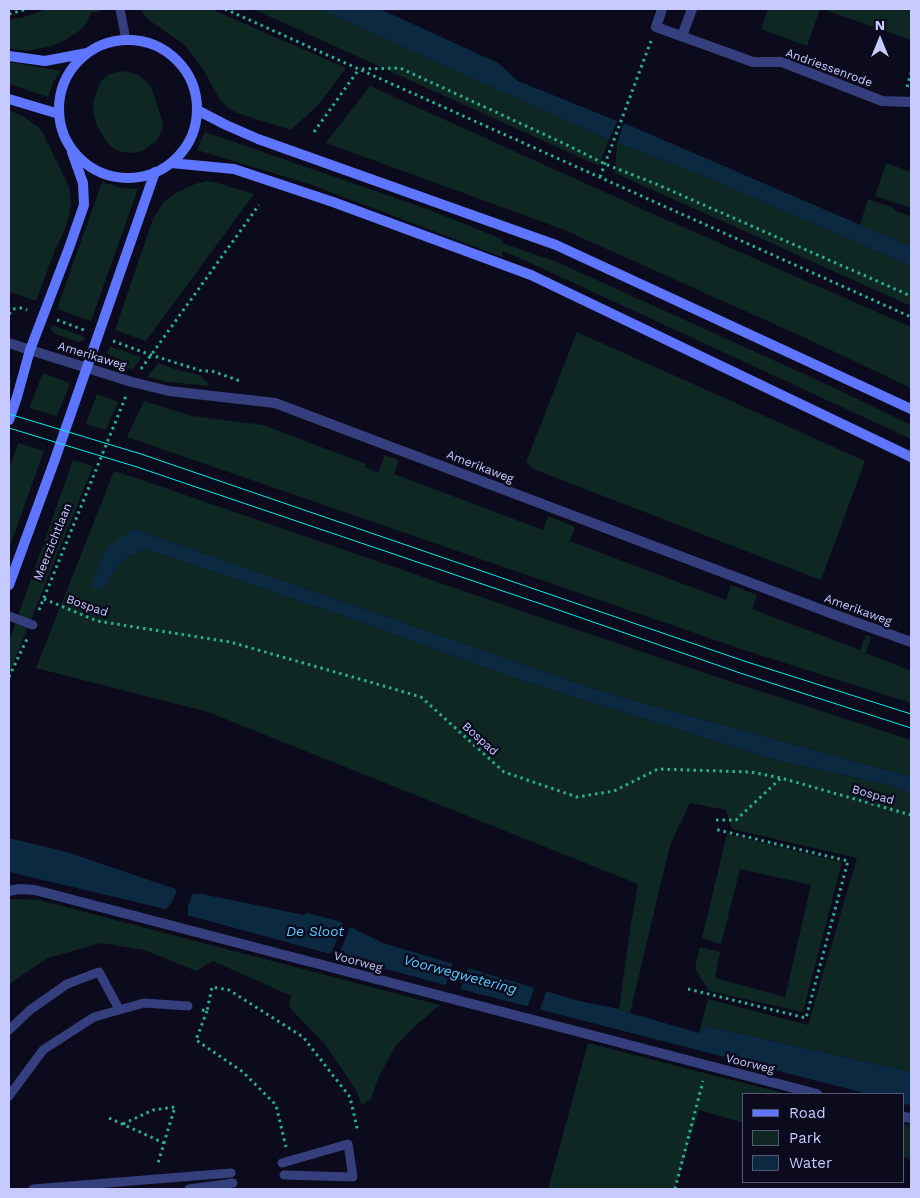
<!DOCTYPE html>
<style>
body{margin:0}
#map{position:relative;width:920px;height:1198px;overflow:hidden;background:#0b0b1d;font-family:"Work Sans",sans-serif}
canvas{display:block}
.frame{position:absolute;inset:0;border:10px solid #c7caff;pointer-events:none}
.legend{position:absolute;left:742px;top:1093px;width:162px;height:90px;box-sizing:border-box;background:#0b0b1d;border:1px solid #565777;margin:0;padding:6px 9px;list-style:none;font-size:15px;color:#c7caff}
.legend li{display:flex;align-items:center;gap:10px;height:25px}
.legend b{width:25px;border:1px solid #565777}
.north{position:absolute;left:855px;top:15px;width:50px;height:50px;-webkit-text-stroke:4px #0b0b1d;paint-order:stroke;rotate:0deg;font-size:14px;font-weight:700;line-height:20px;text-align:center;color:#c7caff}
.north::after{content:'';display:block;margin:auto;width:18px;height:22px;background:#c7caff;clip-path:polygon(50% 0,100% 100%,50% 72%,0 100%)}
</style>
<div id="map">
<canvas width="920" height="1198"></canvas>
<div class="frame"></div>
<ul class="legend">
<li><b style="height:6px;background:#5e75ff"></b>Road</li>
<li><b style="height:14px;background:#0e2722"></b>Park</li>
<li><b style="height:14px;background:#0b2941"></b>Water</li>
</ul>
<div class="north">N</div>
</div>
<script>
const c = document.querySelector('canvas').getContext('2d');
c.lineJoin = 'round';
function paint(path, color) { c.fillStyle = color; c.fill(path, 'evenodd'); }
const toPath = rows => new Path2D(rows.map(r => 'M' + r).join(''));
function strokePath(path, color, width, dash) { c.strokeStyle = color; c.lineWidth = width; c.lineCap = dash ? 'butt' : 'round'; c.setLineDash(dash || []); c.stroke(path); }
function write(font, color, halo, rows, align = 'center') {
  c.font = font + ' "Work Sans",sans-serif'; c.lineWidth = 5; c.setLineDash([]); c.textBaseline = 'middle'; c.strokeStyle = halo; c.fillStyle = color; for (const [text, x, y, turn = 0] of rows) {
    c.save(); c.translate(x, y); c.rotate((+turn || 0) * Math.PI / 180); c.textAlign = isNaN(turn) ? turn : align; if (halo) c.strokeText(text, 0, 0); c.fillText(text, 0, 0); c.restore();
  }
}
const green = toPath([
 [48,9,109,9,91,13,86,24,79,31,67,39,52,46,26,51,9,48,9,19,21,18],
 [141,9,211,9,346,68,318,105,291,130,237,113,228,108,220,100,202,68,185,45,153,23,146,17],
 [253,9,319,9,609,140,599,166],
 [768,9,820,9,807,46,761,29],
 [822,9,911,9,911,40],
 [9,62,61,71,53,82,48,97,9,84],
 [124,71,139,75,150,85,153,92,162,121,163,128,156,141,144,150,137,153,122,152,115,149,108,144,97,126,94,115,93,104,96,93,101,81,109,74],
 [370,86,651,213,911,327,911,388,801,336,562,229,326,143],
 [9,110,24,117,38,127,43,133,69,187,71,202,69,216,64,232,55,250,36,301,14,293,13,294,9,292],
 [205,132,427,209,502,239,502,243,557,262,826,384,911,425,911,439,537,266,503,251,502,257,312,185,197,150],
 [617,143,701,175,911,266,911,306,615,173],
 [886,163,911,172,911,208,875,196],
 [207,181,214,182,254,194,146,341,115,330,153,219,163,203,174,194,195,184],
 [102,182,122,188,138,189,91,321,57,309],
 [868,199,892,207,898,212,911,216,911,246,860,225],
 [52,325,85,337,84,340,78,342,55,334,51,330],
 [577,332,865,461,821,580,533,469,526,462],
 [110,346,140,357,141,359,133,369,125,368,120,360,107,354],
 [158,363,178,370,200,375,210,386,168,382,147,377],
 [43,373,70,383,57,416,29,408],
 [97,394,118,402,106,430,86,424],
 [144,401,192,416,263,425,366,464,365,467,378,473,385,455,399,460,394,474,543,530,548,516,575,527,570,541,633,565,726,600,731,585,757,595,752,609,860,650,866,635,871,637,866,653,911,671,911,703,747,651,127,437],
 [18,443,44,451,9,549,9,469],
 [73,460,93,466,9,674,9,641],
 [114,471,133,477,542,618,738,684,911,740,911,777,600,691,134,529,102,591,114,571,129,556,146,549,347,617,514,678,779,761,890,785,911,793,911,1072,706,1026,699,1033,708,999,808,1025,857,858,732,829,726,810,690,803,670,845,630,1013,619,1009,630,930,638,884,208,712,36,668],
 [727,834,842,862,803,1012,709,991,695,968,700,947,720,952,715,978,785,997,811,885,740,869,721,944,702,938],
 [11,899,39,900,440,1005,415,1026,395,1047,379,1076,371,1099,362,1105,356,1090,324,1043,289,1007,291,996,213,961,196,971,144,950,101,943,48,958,21,976,9,985,9,900],
 [588,1043,708,1074,788,1094,744,1094,744,1123,699,1110,675,1189,548,1189],
 [904,1124,911,1126,911,1159,904,1157]
]);
const water = toPath([
 [319,9,380,9,498,63,518,81,617,121,609,140],
 [624,123,872,230,911,246,911,266,701,175,617,143],
 [134,529,600,691,911,777,911,793,890,785,779,761,514,678,347,617,146,549,129,556,114,571,102,591,92,587,99,564,108,546],
 [9,838,70,853,187,893,202,894,304,915,308,913,338,921,383,943,579,1001,619,1009,630,1013,699,1033,706,1026,911,1072,911,1105,904,1104,904,1094,868,1094,441,984,161,908,9,872]
]);
const pier = toPath([
 [178,887,187,890,194,891,188,905,188,918,164,911,172,902],
 [344,921,351,925,339,954,341,959,327,955,332,952],
 [453,961,468,966,460,992,445,988],
 [535,986,547,989,540,1009,541,1013,523,1008,528,1005]
]);
const path = toPath([
 [225,9,911,317],
 [9,14,27,9],
 [362,69,400,68,563,143,605,164,656,184,911,296],
 [907,87,911,73],
 [314,132,359,69],
 [600,177,651,41],
 [9,314,13,309,21,308,27,310],
 [57,320,84,330],
 [113,341,151,355,202,371,212,371,240,381],
 [141,369,259,205],
 [44,599,97,621,230,642,370,682,421,697,504,772,577,797,614,791,658,769,751,772,781,778,911,815],
 [39,610,126,396],
 [9,677,27,639],
 [716,820,736,820,781,778],
 [688,989,806,1018,848,861,714,829],
 [202,1010,207,1011,212,987,229,990,303,1037,350,1097,358,1132],
 [207,1011,196,1040,243,1072,276,1105,286,1147],
 [109,1118,164,1143,158,1163],
 [123,1124,153,1110,175,1107,164,1143],
 [675,1189,703,1081]
]);
const lane = toPath([
 [120,9,126,40],
 [9,616,33,625],
 [9,1030,30,1010,67,984,99,972,119,1009],
 [9,1096,43,1050,94,1017,144,1003,188,1006],
 [282,1163,348,1144,353,1177,284,1175],
 [33,1189,231,1173],
 [189,1189,233,1183]
]);
const street = toPath([
 [662,9,656,27,753,62,782,62,882,101,911,102],
 [682,36,692,9],
 [9,343,30,350,132,382,169,391,275,403,833,614,911,642],
 [9,891,19,889,35,890,817,1094],
 [904,1117,911,1118]
]);
const secondary = toPath([
 '59 109a69 69 0 1 1 138 0a69 69 0 1 1-138 0Z',
 [9,56,45,61,87,53],
 [9,99,59,114],
 [197,110,226,125,258,139,556,245,911,409],
 [171,163,234,169,333,202,531,275,911,457],
 [9,420,17,397,30,350,69,248,84,205,83,183,72,152],
 [9,585,54,462,155,172]
]);
const tram = toPath([
 [9,414,141,454,744,661,911,714],
 [9,428,137,467,547,606,740,673,911,728]
]);
const streetNames = [
 ["Andriessenrode",829,68,20],
 ["Amerikaweg",92,356,17],
 ["Amerikaweg",480,467,21],
 ["Meerzichtlaan",53,542,-68],
 ["Bospad",87,606,19],
 ["Amerikaweg",858,610,20],
 ["Bospad",480,739,42],
 ["Bospad",873,795,16],
 ["Voorweg",358,962,15],
 ["Voorweg",750,1064,14]
];
const waterNames = [
 ["De Sloot",315,932],
 ["Voorwegwetering",460,975,15]
];
paint(green, '#0e2722');
paint(water, '#0b2941');
paint(pier, '#0b0b1d');
strokePath(path, '#2baf91', 3, [2.5, 4]);
strokePath(lane, '#353f7d', 9);
strokePath(street, '#353f7d', 10);
strokePath(secondary, '#5e75ff', 10);
strokePath(tram, '#00f2e1', 1);
write('12px', '#c7caff', '#0b0b1d', streetNames);
write('italic 14px', '#55cdff', '#0b0b1d', waterNames);
</script>
